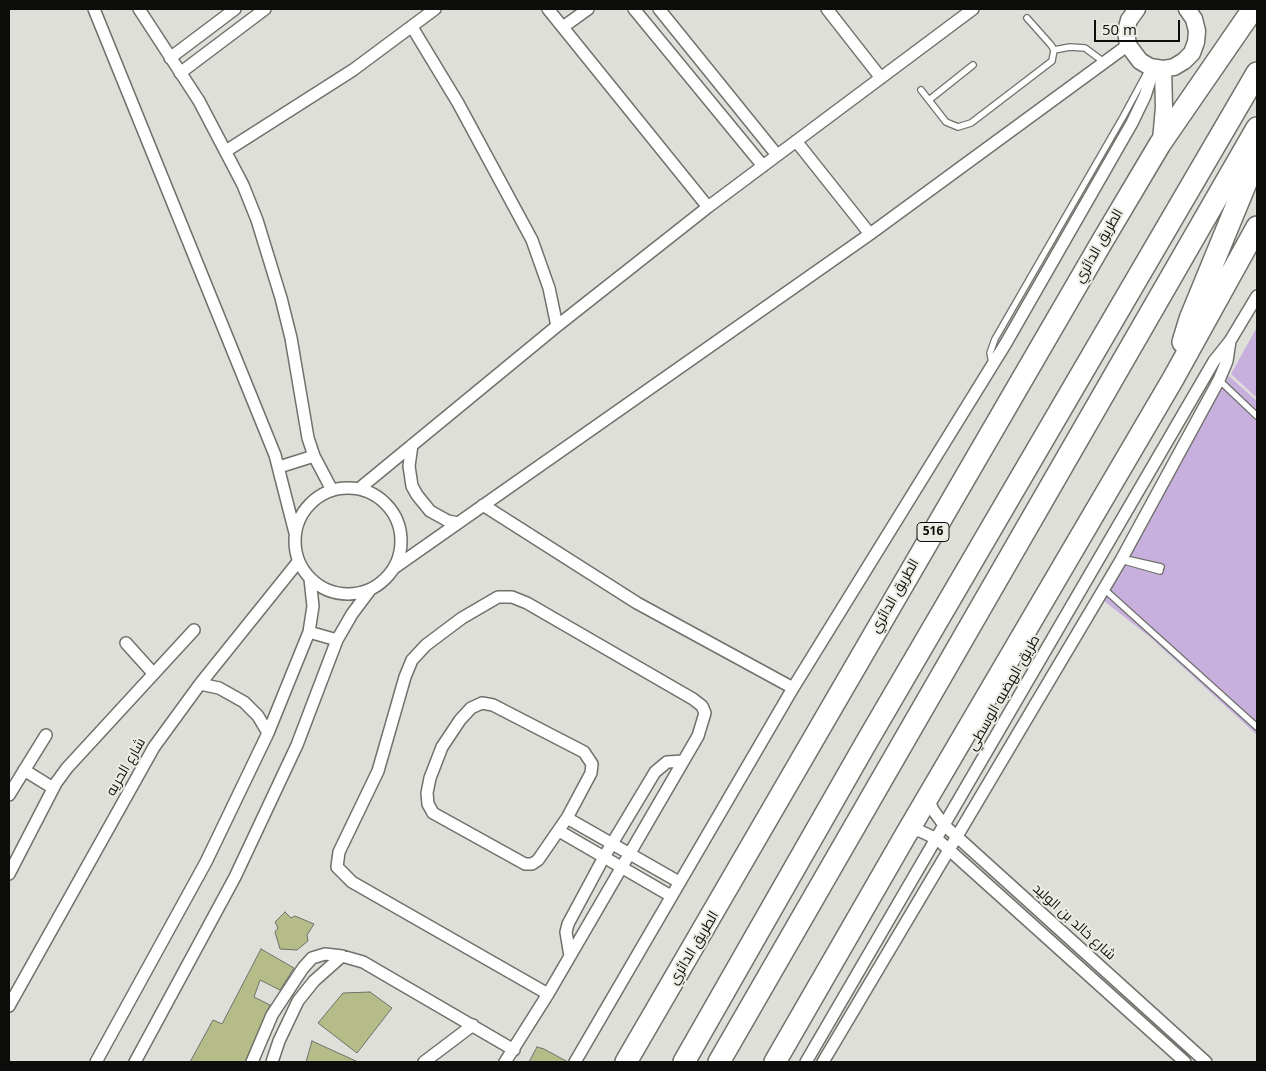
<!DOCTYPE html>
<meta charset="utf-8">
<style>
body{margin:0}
#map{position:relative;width:1266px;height:1071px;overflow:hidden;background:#dedfd8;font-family:"Open Sans",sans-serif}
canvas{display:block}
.frame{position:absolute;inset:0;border:10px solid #0c0d0a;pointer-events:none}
.scale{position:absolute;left:1094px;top:20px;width:86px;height:22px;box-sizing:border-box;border:2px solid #0c0d0a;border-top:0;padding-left:6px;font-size:15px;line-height:18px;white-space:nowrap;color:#0c0d0a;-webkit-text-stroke:4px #ebede5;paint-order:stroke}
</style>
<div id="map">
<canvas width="1266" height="1071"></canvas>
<div class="frame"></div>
<div class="scale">50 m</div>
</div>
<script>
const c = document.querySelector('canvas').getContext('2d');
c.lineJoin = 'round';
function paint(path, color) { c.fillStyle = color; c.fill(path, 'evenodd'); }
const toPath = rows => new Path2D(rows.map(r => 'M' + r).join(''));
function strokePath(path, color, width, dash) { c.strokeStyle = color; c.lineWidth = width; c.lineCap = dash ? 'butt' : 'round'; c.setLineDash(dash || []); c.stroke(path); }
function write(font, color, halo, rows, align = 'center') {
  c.font = font + ' "Open Sans",Cairo,sans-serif'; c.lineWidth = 4; c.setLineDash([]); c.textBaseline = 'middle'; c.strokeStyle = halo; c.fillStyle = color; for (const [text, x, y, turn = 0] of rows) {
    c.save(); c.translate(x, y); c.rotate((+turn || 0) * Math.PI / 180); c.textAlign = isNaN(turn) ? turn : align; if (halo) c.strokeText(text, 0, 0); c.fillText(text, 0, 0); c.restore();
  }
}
const green = toPath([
 [1257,327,1257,398,1231,374],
 [1229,376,1257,401,1257,735,1150,637,1104,601]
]);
const building = toPath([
 [285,912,291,918,295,916,314,924,307,935,308,941,297,950,280,949,275,932,278,928,275,922,285,912],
 [261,949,294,968,280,990,260,980,254,997,270,1005,245,1062,190,1062,213,1020,222,1024,261,949],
 [370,992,392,1008,357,1053,318,1023,343,993,370,992],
 [312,1041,358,1062,306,1062,312,1041],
 [537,1047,544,1049,568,1062,529,1062,537,1047]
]);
const lane = toPath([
 [1054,50,1070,47,1085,48,1104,62],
 [921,90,946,122,958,127,971,123,1052,61,1054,50,1051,45,1027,18],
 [929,100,973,65],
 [992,363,990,353,995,339,1123,117,1149,69],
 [1219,380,1257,416],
 [1121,560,1130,560,1161,567],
 [1121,560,1160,571],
 [1104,589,1257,727]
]);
const street = toPath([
 [94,9,275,455,295,533],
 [139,9,199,101,243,185,257,220,281,298,291,338,308,438,314,456,332,490],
 [548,9,708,207],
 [634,9,763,166],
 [659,9,777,155],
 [827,9,881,78],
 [412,27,458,103,532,240,549,288,557,326],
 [563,27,588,9],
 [170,58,235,9],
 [180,73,265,9],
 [796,141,870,234],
 [226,151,353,70,435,9],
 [412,445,409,466,412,486,417,495,430,511,448,521,458,523],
 [279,467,314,456],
 '295 541a53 53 0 1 1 106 0a53 53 0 1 1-106 0Z',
 [360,488,557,326,708,207,973,9],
 [483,505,637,603,793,688],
 [394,568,870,234,1128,45],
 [309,632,337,640],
 [126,643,153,673],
 [200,684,219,688,244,702,258,716,268,733],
 [482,703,493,705,584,752,592,764,591,773,567,818,538,860,532,864,525,864,433,813,428,804,427,793,430,778,442,747,460,720,471,708,482,703],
 [24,770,53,788],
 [9,795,46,735],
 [928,798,933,810,944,825,1206,1062],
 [567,818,679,882],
 [559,831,671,896],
 [908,831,920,831,937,839,1185,1062],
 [9,874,56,783,67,768,194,630],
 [570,956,566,932,568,924,604,857,655,772,667,762,683,761],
 [9,1006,154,747,200,684,298,562],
 [96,1062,206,862,268,733,309,632,313,606,310,579],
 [135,1062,235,877,297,745,337,640,352,614,370,590],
 [252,1062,272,1015,303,968,312,958,325,954,342,956,363,962,514,1050],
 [272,1062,279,1041,298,1001,314,981,342,956],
 [424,1062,473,1025],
 [505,1062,548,994,698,736,705,713,702,706,693,699,527,603,512,597,498,597,462,618,426,645,412,660,405,677,378,771,339,852,337,867,352,882,548,994],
 [575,1062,793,688,1006,343,1132,123,1145,96,1154,68],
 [806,1062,1214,361,1230,341,1257,296],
 [823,1062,1121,560,1219,380,1227,361,1230,341]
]);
const secondary = toPath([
 [1137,9,1129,20,1126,31,1128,45,1140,61,1150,67,1163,69,1174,67,1184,61,1192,53,1196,42,1197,31,1194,19,1187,9],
 [1161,141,1164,107,1163,69]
]);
const highway = toPath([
 [1183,342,1190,319,1257,156],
 [626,1062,1103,240,1160,144,1253,9],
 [684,1062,866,743,1257,73],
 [719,1062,1257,128],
 [775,1062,908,831,1173,379,1257,227]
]);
const shields = [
 [933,532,32]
];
const shieldNames = [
 ["516",933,532]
];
const streetNames = [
 ["الطريق الدائري",1099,246,-60],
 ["الطريق الدائري",895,596,-60],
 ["طريق الهضبه الوسطي",1004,693,-60],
 ["شارع الحريه",126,767,-60],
 ["شارع خالد بن الوليد",1074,922,42],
 ["الطريق الدائري",694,948,-59]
];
paint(green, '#c8b0de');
paint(building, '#b6bc88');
strokePath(building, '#6f706a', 1);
strokePath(lane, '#70716b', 8);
strokePath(street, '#70716b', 14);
strokePath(secondary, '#70716b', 19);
strokePath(highway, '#70716b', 24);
strokePath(lane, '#fff', 5.5);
strokePath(street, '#fff', 11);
strokePath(secondary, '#fff', 16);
strokePath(highway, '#fff', 21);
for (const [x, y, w] of shields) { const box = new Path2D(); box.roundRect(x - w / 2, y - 9.5, w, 19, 4); c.fillStyle = '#ebede5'; c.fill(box); strokePath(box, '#0c0d0a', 1); }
write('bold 12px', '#0c0d0a', null, shieldNames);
write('14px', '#0c0d0a', '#ebede5', streetNames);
</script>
